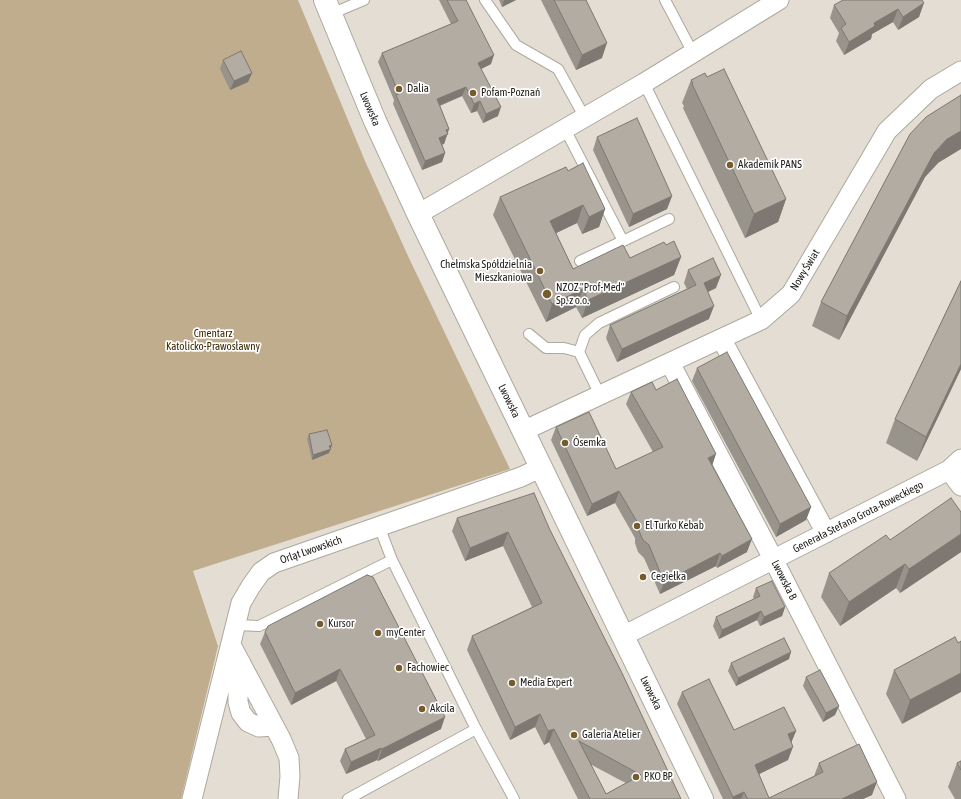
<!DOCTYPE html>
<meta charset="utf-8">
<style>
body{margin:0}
canvas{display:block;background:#e4ddd3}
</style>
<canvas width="961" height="799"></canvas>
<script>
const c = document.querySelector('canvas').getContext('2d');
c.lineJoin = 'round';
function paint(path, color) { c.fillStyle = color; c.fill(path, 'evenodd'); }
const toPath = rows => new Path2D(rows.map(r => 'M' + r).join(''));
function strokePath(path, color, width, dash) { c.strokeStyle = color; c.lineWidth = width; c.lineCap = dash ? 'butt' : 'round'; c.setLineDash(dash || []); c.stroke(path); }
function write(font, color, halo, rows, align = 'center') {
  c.font = font + ' "Asap Condensed",sans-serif'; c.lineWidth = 3.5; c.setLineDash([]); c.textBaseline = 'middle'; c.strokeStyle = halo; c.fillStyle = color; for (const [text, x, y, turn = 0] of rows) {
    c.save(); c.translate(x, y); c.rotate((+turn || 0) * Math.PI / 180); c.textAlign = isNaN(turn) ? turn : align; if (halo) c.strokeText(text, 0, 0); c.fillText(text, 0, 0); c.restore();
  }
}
const green = toPath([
 [0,0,298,0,365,161,408,256,510,469,193,571,218,646,181,799,0,799]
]);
const lane = toPath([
 [485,0,516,45,558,69,585,118],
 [665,0,693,53],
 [331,14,364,0],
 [644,83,761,320],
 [565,129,623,241,580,261],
 [623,241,669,219],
 [529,334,546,348,564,348,579,352,600,395],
 [579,352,585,335,599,323,674,287],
 [379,526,392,560,476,729,514,799],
 [236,625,259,626,392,560],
 [348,799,476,729]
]);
const street = toPath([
 [418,214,644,83,779,0],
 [722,340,826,533],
 [670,363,769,551,896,799],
 [523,431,761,320,791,294,887,131,931,89,961,71],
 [949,470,961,486],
 [623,636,949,470,961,459],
 [231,645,281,739,289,758,290,776,288,799],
 [241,663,238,685,238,702,241,713,248,722,259,727,274,726],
 [192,799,241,603,251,586,261,572,274,563,521,477,542,467]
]);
const secondary = toPath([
 [325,0,375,121,418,214,702,799]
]);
const wall = toPath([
 [439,0,466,0,491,64,481,69,498,116,483,123,477,111,471,113,462,96,440,106,449,129,444,144,442,144,445,153,442,162,422,170,393,104,394,100,378,62,382,53,451,24],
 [499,0,516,0,502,7],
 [541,0,586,0,602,58,576,70],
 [922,0,919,17,898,30,893,22,872,34,871,39,844,55,836,41,839,33,830,18,834,5],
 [223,60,252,73,248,82,230,90,220,69],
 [707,77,786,199,778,222,745,238,683,108,684,106,682,103,691,80],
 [910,134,938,163,925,177,839,340,812,326,821,302],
 [597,137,672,196,667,209,629,227,593,150],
 [568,171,605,209,599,227,582,234,577,223,556,233,573,269,630,258,666,245,681,257,674,275,582,318,576,307,546,322,493,215,500,197],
 [688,270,716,288,708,292,709,319,617,362,606,338,610,325,687,289,684,283],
 [961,281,961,369,917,461,886,443,895,419],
 [697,368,811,507,806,520,776,537,692,381],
 [656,390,712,466,747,552,717,568,716,566,660,594,644,558,638,552,635,543,635,538,615,503,587,516,551,440,556,427,616,469,653,452,626,404,631,392],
 [309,434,332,445,329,453,312,460,307,439],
 [961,512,961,552,900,593,896,588,840,626,821,597,829,573,890,540],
 [457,518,550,530,681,799,578,799,549,742,544,745,535,727,510,740,467,650,472,636,532,607,503,546,465,561,452,531],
 [590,764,618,779,626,783,606,794],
 [756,588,785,607,782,616,760,626,757,620,719,639,713,626,716,617,754,599,753,597],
 [268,626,441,729,378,761,377,760,346,774,340,761,345,749,366,739,336,681,291,705,260,644,265,632],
 [955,637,902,724,886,694,894,670],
 [789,659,736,686,728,671,731,663],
 [806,677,835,715,823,722,803,686],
 [682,692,734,730,796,731,791,743,788,760,759,774,769,798,814,776,819,763,872,795,863,799,723,799,677,704],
 [961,761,961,799,955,799,948,787,957,763]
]);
const shadedWall = toPath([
 [504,0,516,0,502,7],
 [924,3,919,17,898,30,903,17],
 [898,9,893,22,872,34,871,39,844,55,849,42,874,23],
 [607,43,602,58,576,70,582,55],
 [494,55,491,64,475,72,478,63],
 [252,73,248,82,230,90,234,81],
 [466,87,462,96,433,108,437,99],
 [480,101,477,111,471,113,474,104],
 [501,107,498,116,483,123,486,114],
 [449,129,444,144,436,147,439,138,446,130],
 [961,131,961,149,938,163,925,177,839,340,847,316,934,153,947,139],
 [445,153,442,162,422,170,425,161],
 [672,196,667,209,629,227,633,214],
 [786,199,778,222,745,238,754,214],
 [583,205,577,223,544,239,550,221],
 [605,209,599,227,582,234,589,217],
 [681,257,674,275,582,318,588,300],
 [721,275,716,288,699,296,704,283],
 [583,289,576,307,546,322,552,304],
 [714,306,709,319,617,362,622,349],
 [961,364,961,369,917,461,926,437],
 [332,445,329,453,312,460,313,455,329,446],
 [716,454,712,466,708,458],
 [619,491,615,503,587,516,592,504],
 [811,507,806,520,776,537,780,524],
 [508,532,503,546,465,561,470,548],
 [961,534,961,552,900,593,909,569],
 [752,539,747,552,717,568,722,556],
 [720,553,716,566,660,594,664,582],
 [905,564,896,588,840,626,849,602],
 [785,607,782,616,760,626,764,617],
 [761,611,757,620,719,639,722,630],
 [791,652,789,659,736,686,738,678],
 [340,669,336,681,291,705,295,693],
 [961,673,961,692,902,724,910,700],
 [839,706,835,715,823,722,826,713],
 [540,714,535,727,510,740,515,727],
 [445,717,441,729,378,761,382,749],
 [554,729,549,742,544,745,548,731],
 [796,731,791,743,788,734],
 [793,747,788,760,751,778,755,765],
 [381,748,377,760,346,774,351,762],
 [877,782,872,795,863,799,842,799],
 [744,792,741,799,732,799,733,797]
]);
const building = toPath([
 [447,0,466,0,494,55,478,63,501,107,486,114,480,101,474,104,466,87,437,99,449,129,446,130,448,134,439,138,445,153,425,161,396,95,399,94,382,53,458,21,447,0],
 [554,0,586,0,607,43,582,55,554,0],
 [843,0,922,0,924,3,903,17,898,9,874,23,875,26,849,42,841,28,846,24,834,5,843,0],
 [241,51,252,73,234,81,223,60,241,51],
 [724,69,786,199,754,214,692,84,693,83,691,80,705,73,707,77,724,69],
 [961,95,961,131,947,139,934,153,847,316,821,302,910,134,926,117,961,95],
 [637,118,672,196,633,214,597,137,637,118],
 [583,163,605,209,589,217,583,205,550,221,573,269,623,245,630,258,664,242,666,245,674,241,681,257,588,300,583,289,552,304,500,197,566,167,568,171,583,163],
 [713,258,721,275,704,283,714,306,622,349,610,325,696,285,688,270,713,258],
 [961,281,961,364,926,437,895,419,961,281],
 [727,352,811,507,780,524,697,368,727,352],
 [677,379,716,454,708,458,752,539,722,556,720,553,664,582,649,545,643,540,639,531,639,525,619,491,592,504,556,427,589,412,616,469,663,447,631,392,652,382,656,390,677,379],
 [327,430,332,445,329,446,331,449,313,455,309,434,327,430],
 [534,493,550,530,622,673,681,799,590,799,554,729,548,731,540,714,515,727,472,636,542,603,508,532,470,548,457,518,534,493],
 [579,741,641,775,606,794,579,741],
 [951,498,961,512,961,534,909,569,905,564,849,602,829,573,886,535,890,540,951,498],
 [367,575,373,577,445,717,382,749,381,748,351,762,345,749,375,735,340,669,295,693,265,632,268,626,367,575],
 [772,581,785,607,764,617,761,611,722,630,716,617,760,596,756,588,772,581],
 [955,637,958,643,961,641,961,673,910,700,894,670,955,637],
 [784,638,791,652,738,678,731,663,784,638],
 [820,670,839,706,826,713,806,677,820,670],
 [709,679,734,730,784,707,796,731,788,734,793,747,755,765,769,798,823,772,819,763,859,744,877,782,842,799,748,799,744,792,733,797,682,692,709,679],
 [961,761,961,770,957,763,961,761]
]);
const markers = [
 [399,89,4,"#765c2d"],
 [473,93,4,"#765c2d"],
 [730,165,4,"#765c2d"],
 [540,271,4,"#765c2d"],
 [547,294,5,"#765c2d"],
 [565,443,4,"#765c2d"],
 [637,526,4,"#765c2d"],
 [643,577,4,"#765c2d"],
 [320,624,4,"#765c2d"],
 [378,633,4,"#765c2d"],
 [399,668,4,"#765c2d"],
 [512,683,4,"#765c2d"],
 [422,709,4,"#765c2d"],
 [574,735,4,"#765c2d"],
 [636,777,4,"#765c2d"]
];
const poiNames = [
 ["Dalia",407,89],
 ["Pofam-Poznań",481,93],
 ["Akademik PANS",738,165],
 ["Chełmska Spółdzielnia",532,265,"right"],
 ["Mieszkaniowa",532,278,"right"],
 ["NZOZ \"Prof-Med\"",556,288],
 ["Sp. z o.o.",556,301],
 ["Ósemka",573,443],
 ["El Turko Kebab",645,526],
 ["Cegiełka",651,577],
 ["Kursor",328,624],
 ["myCenter",386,633],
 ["Fachowiec",407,668],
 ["Media Expert",520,683],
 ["Akcila",430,709],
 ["Galeria Atelier",582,735],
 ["PKO BP",644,777]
];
const streetNames = [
 ["Lwowska",370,109,67],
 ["Nowy Świat",805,270,-59],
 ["Lwowska",509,401,64],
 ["Generała Stefana Grota-Roweckiego",858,517,-27],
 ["Orląt Lwowskich",311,550,-19],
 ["Lwowska B",784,580,63],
 ["Lwowska",651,693,64]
];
const parkNames = [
 ["Cmentarz",213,334],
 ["Katolicko-Prawosławny",213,347]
];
paint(green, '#c0ad8e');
strokePath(lane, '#aea89e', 12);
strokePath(street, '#aea89e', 21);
strokePath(secondary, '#aea89e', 24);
strokePath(lane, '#fff', 10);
strokePath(street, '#fff', 19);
strokePath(secondary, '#fff', 22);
paint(wall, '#99948b');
paint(shadedWall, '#7d7871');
paint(building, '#b2aca2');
strokePath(building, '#7d7871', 1);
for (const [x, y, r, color] of markers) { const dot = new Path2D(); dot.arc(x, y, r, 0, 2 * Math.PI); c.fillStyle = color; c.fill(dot); strokePath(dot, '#fff', 1.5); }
write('11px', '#1e1c18', '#fff', poiNames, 'left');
write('11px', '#1e1c18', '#fff', streetNames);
write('11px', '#3b2801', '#fff', parkNames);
</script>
